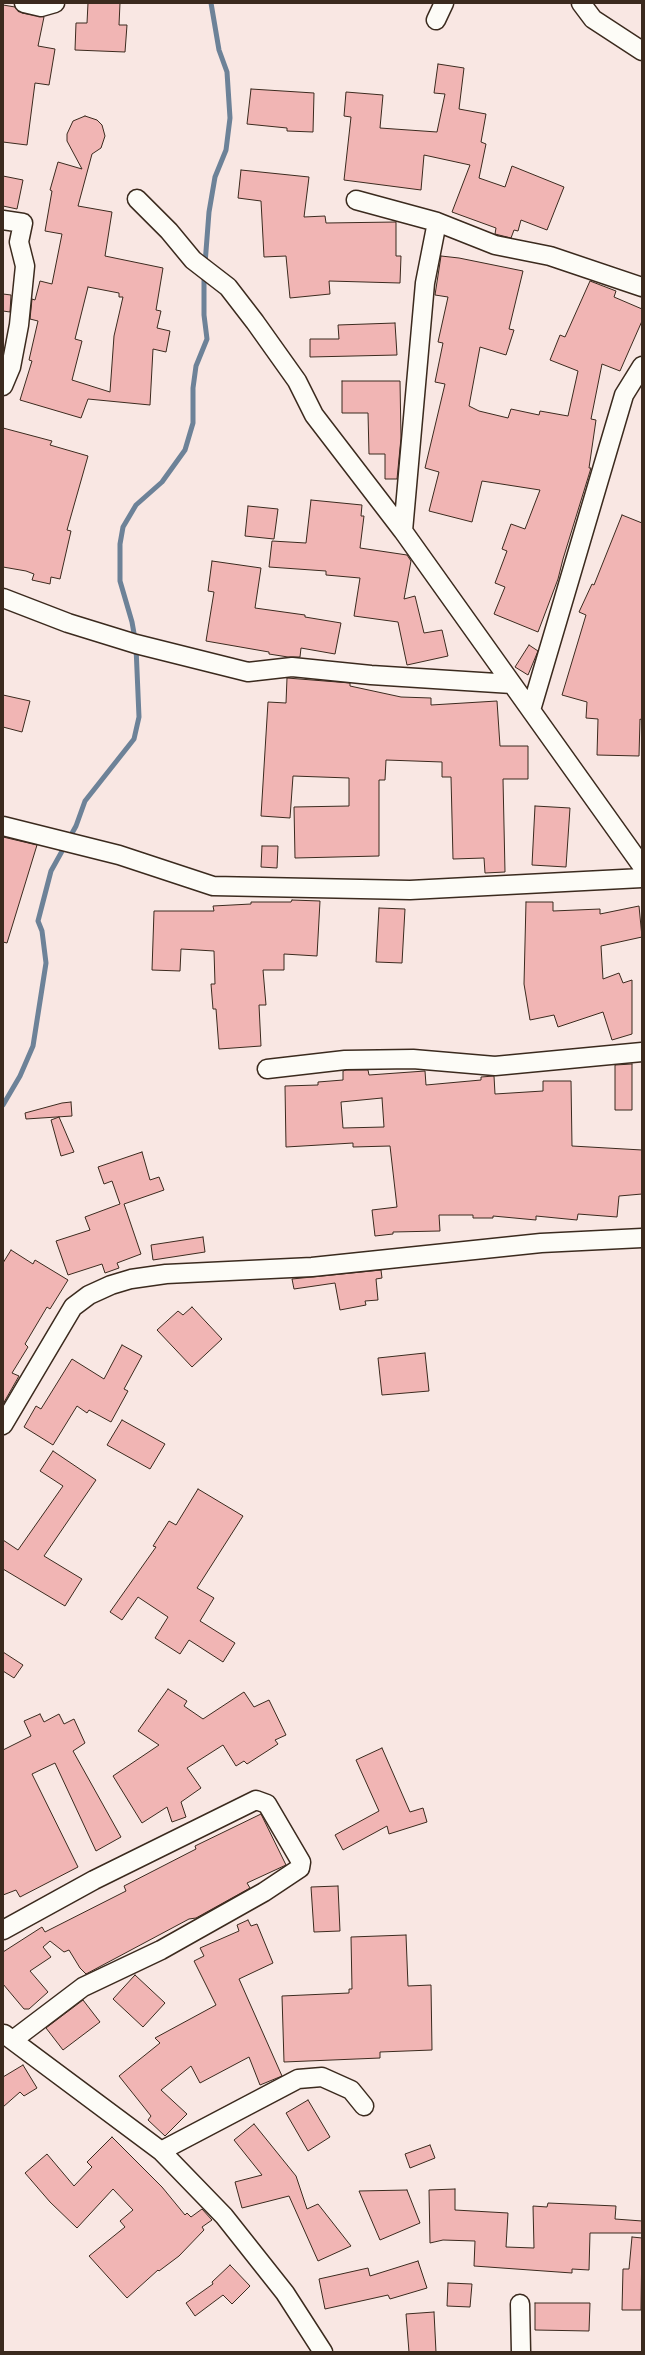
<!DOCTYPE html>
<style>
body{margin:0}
#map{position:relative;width:645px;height:2355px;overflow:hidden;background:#f9e7e3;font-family:Delius,sans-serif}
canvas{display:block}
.frame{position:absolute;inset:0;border:4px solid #3b2a1e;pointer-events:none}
</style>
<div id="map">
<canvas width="645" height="2355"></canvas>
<div class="frame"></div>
</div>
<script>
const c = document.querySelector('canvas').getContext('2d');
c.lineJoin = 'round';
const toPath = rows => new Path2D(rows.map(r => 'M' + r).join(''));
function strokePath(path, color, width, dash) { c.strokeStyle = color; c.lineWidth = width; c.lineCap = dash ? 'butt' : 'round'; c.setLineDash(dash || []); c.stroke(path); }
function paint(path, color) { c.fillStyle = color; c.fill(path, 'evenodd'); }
const stream = toPath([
 [205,264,209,212,215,177,226,150,230,118,227,72,219,50,211,3],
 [135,639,132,622,120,581,120,544,123,527,136,505,162,482,185,450,193,423,193,388,196,366,207,339,204,315,204,274],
 [3,1105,20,1076,33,1046,46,963,42,931,38,921,51,871,76,826,85,801,134,739,139,717,136,647]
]);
const building = toPath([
 [88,3,120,3,119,25,127,25,125,52,75,50,76,23,87,23,88,3],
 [3,5,15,7,22,13,44,17,38,46,55,49,49,85,35,83,27,145,3,142,3,5],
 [438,64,464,68,459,109,486,114,481,142,486,144,479,178,505,187,512,166,564,187,547,230,521,220,518,231,514,230,511,238,495,234,496,228,452,212,470,165,424,155,421,190,344,180,351,117,344,116,346,92,383,95,380,128,437,132,445,94,434,93,438,64],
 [251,89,314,93,313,132,287,131,287,128,247,124,251,89],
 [85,116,97,120,102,125,105,136,101,148,92,154,78,206,112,212,105,256,163,268,156,310,161,311,157,328,170,331,166,352,153,349,150,405,88,399,81,418,20,400,32,361,29,360,38,321,30,319,32,299,35,300,40,281,52,284,62,234,45,231,52,191,50,190,58,162,82,169,67,141,67,134,73,121,85,116],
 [88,287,119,293,119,297,123,297,114,336,110,392,72,380,82,341,75,339,88,287],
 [241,170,309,177,304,217,325,216,326,223,396,222,396,256,401,256,400,283,329,281,330,294,290,298,286,256,264,257,261,201,238,198,241,170],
 [3,176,23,180,17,209,3,206,3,176],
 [441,256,459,258,523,271,509,329,514,330,506,355,480,347,469,406,479,411,508,418,511,409,539,415,540,411,568,416,578,371,550,360,560,335,565,337,590,281,616,291,614,297,642,309,642,321,620,371,602,364,591,419,596,420,589,468,591,468,563,559,558,579,538,632,494,614,505,587,495,583,507,551,502,549,511,524,525,529,540,490,482,481,472,522,429,511,439,472,425,468,445,384,435,382,443,343,438,342,448,297,435,295,441,256],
 [3,294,11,295,10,312,3,311,3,294],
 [395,323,397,355,310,357,310,339,339,339,338,325,395,323],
 [342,381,400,381,401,438,397,479,385,479,385,454,369,454,368,413,342,413,342,381],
 [3,428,52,441,50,445,88,456,67,530,71,531,60,579,51,577,50,584,32,580,34,574,26,571,3,567,3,428],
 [311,500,362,505,361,516,364,516,360,548,407,555,411,561,404,599,415,596,424,633,442,630,448,656,407,665,398,622,354,616,360,578,326,575,326,571,269,567,272,541,306,543,311,500],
 [248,506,278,509,274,539,245,536,248,506],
 [622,515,642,523,642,720,640,719,639,756,597,755,598,719,586,718,587,702,562,695,586,615,579,612,592,584,594,585,622,515],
 [212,561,261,568,255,608,305,615,305,617,341,623,335,654,301,648,300,657,288,657,269,654,269,652,206,641,214,592,208,591,212,561],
 [529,645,538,651,528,675,515,667,529,645],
 [287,678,350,683,350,686,401,697,431,698,431,705,497,701,500,746,528,746,528,779,503,779,505,872,485,873,484,858,453,859,451,777,442,777,442,762,386,760,385,780,379,780,379,856,295,858,294,807,349,806,349,778,293,776,290,818,261,816,268,702,286,703,287,678],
 [3,695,30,701,22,732,3,727,3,695],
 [535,806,570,808,566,867,532,865,535,806],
 [3,837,37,845,7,943,3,942,3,837],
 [262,846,278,846,277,868,261,867,262,846],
 [292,900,320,901,317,956,284,954,284,970,263,970,266,1005,259,1005,261,1046,219,1049,216,1009,213,1009,211,984,215,984,214,951,181,949,180,971,152,970,154,911,214,911,213,906,251,904,251,902,291,902,292,900],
 [526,902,553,902,553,911,600,909,600,914,639,906,642,937,601,946,603,979,619,973,623,983,632,980,632,1034,612,1040,603,1012,558,1027,554,1015,530,1020,524,984,526,902],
 [379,908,405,909,402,963,376,962,379,908],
 [632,1064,632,1110,615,1110,615,1065,632,1064],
 [346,1070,368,1070,369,1075,425,1071,426,1085,481,1080,481,1077,494,1076,495,1094,543,1091,543,1081,571,1081,572,1146,642,1150,642,1194,619,1196,617,1217,578,1214,577,1220,536,1216,536,1220,493,1216,493,1218,473,1218,473,1215,439,1215,440,1231,393,1232,393,1234,375,1236,372,1210,397,1207,390,1146,353,1147,353,1143,286,1147,285,1086,318,1085,318,1082,343,1080,343,1071,346,1070],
 [382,1098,384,1127,343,1128,341,1102,382,1098],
 [71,1102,72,1116,26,1119,25,1113,62,1103,71,1102],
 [59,1117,74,1152,61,1156,51,1120,59,1117],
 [142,1152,150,1180,159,1177,164,1190,124,1204,141,1254,117,1263,119,1268,105,1273,102,1264,68,1275,56,1241,90,1230,85,1217,120,1204,112,1181,104,1184,98,1167,142,1152],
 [203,1237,205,1252,153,1260,151,1245,203,1237],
 [11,1250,33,1264,35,1260,68,1280,50,1309,47,1307,25,1344,28,1347,12,1373,19,1376,3,1404,3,1263,11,1250],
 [381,1270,382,1278,376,1279,378,1300,365,1301,366,1305,340,1310,335,1283,294,1289,292,1279,381,1270],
 [192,1307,222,1339,192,1367,157,1330,178,1311,183,1315,192,1307],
 [122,1345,142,1356,124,1389,128,1391,111,1422,89,1410,87,1413,77,1406,53,1445,24,1427,36,1406,41,1409,72,1359,104,1379,122,1345],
 [425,1353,429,1391,382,1395,378,1358,425,1353],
 [122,1420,165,1444,150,1469,107,1445,122,1420],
 [53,1451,96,1480,44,1556,82,1579,65,1606,3,1569,3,1540,18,1550,63,1486,40,1471,53,1451],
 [198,1489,243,1516,197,1588,214,1598,200,1621,235,1643,223,1662,189,1640,180,1654,155,1638,168,1617,138,1597,122,1620,110,1612,156,1547,153,1546,169,1521,176,1525,198,1489],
 [3,1652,23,1665,14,1678,3,1671,3,1652],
 [168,1689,187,1701,184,1706,203,1719,244,1692,254,1707,269,1700,286,1735,275,1740,278,1744,247,1764,244,1761,236,1766,223,1745,187,1768,201,1788,181,1802,186,1817,172,1822,167,1807,142,1823,113,1776,159,1745,138,1731,168,1689],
 [40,1714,44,1722,59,1714,64,1724,74,1719,85,1743,73,1751,121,1837,96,1851,55,1763,32,1774,78,1867,20,1897,16,1890,3,1895,3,1750,31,1736,24,1721,40,1714],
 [382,1748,410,1812,423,1808,427,1822,389,1834,387,1826,343,1850,335,1835,379,1811,356,1760,382,1748],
 [261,1814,286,1865,247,1883,250,1888,196,1918,189,1919,86,1974,80,1968,69,1950,64,1952,50,1941,43,1947,51,1957,30,1971,48,1992,29,2009,24,2009,3,1984,3,1952,42,1927,45,1932,126,1891,124,1886,196,1849,195,1846,261,1814],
 [338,1886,340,1931,314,1932,311,1887,338,1886],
 [248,1920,251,1926,257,1924,273,1963,239,1979,282,2076,260,2085,249,2057,200,2083,191,2066,161,2090,187,2114,165,2136,148,2120,151,2116,119,2076,160,2043,155,2038,216,2005,194,1961,204,1956,200,1948,239,1931,237,1925,248,1920],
 [406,1935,408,1986,431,1985,432,2050,380,2052,380,2058,284,2062,282,1996,349,1993,349,1989,352,1989,351,1937,406,1935],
 [135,1975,165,2003,143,2027,113,1999,135,1975],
 [83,2000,100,2022,63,2050,46,2028,83,2000],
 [23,2065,37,2088,24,2096,20,2092,3,2107,3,2077,23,2065],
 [308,2100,330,2137,308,2151,286,2113,308,2100],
 [254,2124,296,2176,307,2209,318,2204,351,2246,318,2261,289,2196,242,2208,235,2182,262,2175,234,2140,254,2124],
 [112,2137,162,2187,185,2215,187,2213,191,2217,202,2209,212,2220,202,2227,204,2230,179,2256,159,2271,158,2270,127,2298,89,2256,125,2227,120,2221,133,2210,113,2189,77,2228,50,2202,25,2173,47,2154,74,2186,92,2167,87,2162,112,2137],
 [430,2145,435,2158,410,2168,405,2154,430,2145],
 [455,2189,455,2210,508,2213,506,2247,534,2248,533,2206,547,2207,548,2203,616,2206,615,2219,642,2221,642,2233,590,2233,589,2270,572,2269,572,2273,474,2266,475,2241,443,2240,430,2243,429,2190,455,2189],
 [407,2190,420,2223,380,2240,359,2191,407,2190],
 [632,2237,642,2238,641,2310,622,2310,623,2269,629,2269,632,2237],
 [418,2261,427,2288,390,2299,388,2295,325,2309,319,2279,368,2268,370,2276,418,2261],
 [230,2265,250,2286,232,2304,223,2295,195,2316,186,2303,213,2284,212,2282,230,2265],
 [448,2283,472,2284,470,2307,447,2306,448,2283],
 [535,2303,590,2303,589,2331,535,2330,535,2303],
 [434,2312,436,2352,409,2352,406,2314,434,2312]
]);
const minor = toPath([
 [24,3,41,7,55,3],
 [581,3,593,19,642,51],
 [436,20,444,3],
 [137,199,169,231,193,260,228,287,255,322,297,381,314,415,403,531,642,866],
 [356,200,437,222,495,245,550,256,642,287],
 [3,220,23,223,19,242,25,266,19,325,11,367,3,386],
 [403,531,425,283,437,222],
 [3,598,68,623,136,644,248,672,292,667,371,675,512,684],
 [531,710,624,395,642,366],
 [3,826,119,855,213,886,410,890,642,878],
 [267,1069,345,1060,413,1059,495,1066,642,1052],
 [3,1425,73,1307,89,1295,111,1285,131,1279,166,1274,312,1267,541,1243,642,1238],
 [3,1930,94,1880,256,1800,267,1804,301,1862,300,1868,264,1892,161,1950,83,1987,13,2040],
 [4,2034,161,2151,224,2216,285,2293,323,2352],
 [161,2151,298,2079,322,2077,351,2090,364,2106],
 [520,2304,521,2352]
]);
strokePath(stream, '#6d8298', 5);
paint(building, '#f1b5b4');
strokePath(building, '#3b2a1e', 1);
strokePath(minor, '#3b2a1e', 21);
strokePath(minor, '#fdfcf7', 18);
</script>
